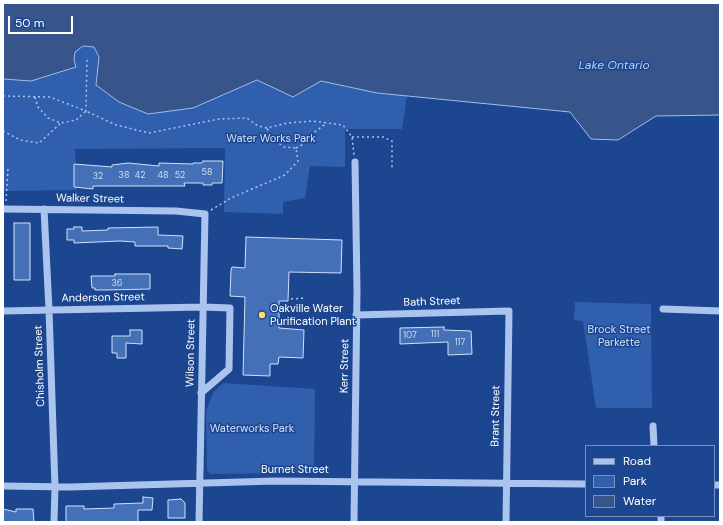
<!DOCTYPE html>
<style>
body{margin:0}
#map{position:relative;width:723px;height:525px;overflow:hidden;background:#1c468f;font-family:"DM Sans",sans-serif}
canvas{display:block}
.frame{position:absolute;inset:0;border:4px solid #fff;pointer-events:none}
.legend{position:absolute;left:585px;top:445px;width:130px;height:72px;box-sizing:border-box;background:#1c468f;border:1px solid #7790bc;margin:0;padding:5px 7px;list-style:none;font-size:12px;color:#fff}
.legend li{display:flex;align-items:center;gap:8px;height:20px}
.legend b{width:20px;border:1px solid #7790bc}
.scale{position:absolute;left:8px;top:16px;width:65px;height:18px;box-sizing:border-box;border:2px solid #fff;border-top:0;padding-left:5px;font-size:12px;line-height:14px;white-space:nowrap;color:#fff;-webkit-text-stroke:3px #1c468f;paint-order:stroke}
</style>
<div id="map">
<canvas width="723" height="525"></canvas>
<div class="frame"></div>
<ul class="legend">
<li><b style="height:5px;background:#aac4ee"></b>Road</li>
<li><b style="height:11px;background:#2f5fad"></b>Park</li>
<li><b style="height:11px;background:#37558b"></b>Water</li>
</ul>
<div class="scale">50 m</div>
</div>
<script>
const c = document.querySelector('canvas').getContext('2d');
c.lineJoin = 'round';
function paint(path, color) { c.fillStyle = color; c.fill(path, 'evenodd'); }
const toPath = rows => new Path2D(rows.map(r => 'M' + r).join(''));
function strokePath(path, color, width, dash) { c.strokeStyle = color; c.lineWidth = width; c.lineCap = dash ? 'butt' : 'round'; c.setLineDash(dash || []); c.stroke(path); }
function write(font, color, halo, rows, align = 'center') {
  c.font = font + ' "DM Sans",sans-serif'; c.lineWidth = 3; c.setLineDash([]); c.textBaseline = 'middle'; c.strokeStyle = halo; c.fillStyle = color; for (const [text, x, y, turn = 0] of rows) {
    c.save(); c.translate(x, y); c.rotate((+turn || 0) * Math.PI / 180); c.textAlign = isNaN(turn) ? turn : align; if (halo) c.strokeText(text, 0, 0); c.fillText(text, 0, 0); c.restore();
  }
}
const green = toPath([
 [83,46,94,47,99,57,96,85,193,108,257,80,293,97,321,81,377,93,407,96,402,129,345,129,345,167,310,166,305,198,283,202,283,214,224,212,225,148,75,149,77,190,3,191,3,79,31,81,76,64,74,60,75,52],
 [575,302,651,304,652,408,596,408,583,321,574,320],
 [223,383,315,389,314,473,210,474,207,470,206,411,213,393]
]);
const water = toPath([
 [3,3,720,3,720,115,656,116,618,140,591,139,570,112,377,93,321,81,293,97,257,80,193,108,148,114,119,102,96,85,99,57,94,47,83,46,75,52,74,60,76,67,31,81,3,79,3,3]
]);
const building = toPath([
 [203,161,223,161,222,183,212,183,212,185,203,185,203,183,184,183,185,186,93,186,93,189,74,187,74,164,112,167,112,165,128,163,159,166,159,163,193,164,193,163,202,163,203,161],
 [14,223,30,223,30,280,14,280,14,223],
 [74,227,82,227,82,231,108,230,108,228,158,227,158,235,183,236,182,249,168,248,168,246,135,246,135,242,120,241,74,243,74,240,67,240,67,229,74,229,74,227],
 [246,237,342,240,341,273,289,272,288,301,279,301,279,328,304,330,303,358,279,357,278,364,270,364,270,376,243,375,245,297,230,296,231,270,232,267,245,268,246,237],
 [115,274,150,274,150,289,107,290,95,290,95,288,92,288,91,276,115,276,115,274],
 [444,327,444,330,471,331,472,354,448,355,448,342,400,344,400,328,444,327],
 [130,330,142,330,142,344,126,343,126,358,117,358,117,353,112,353,112,336,130,336,130,330],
 [143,497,153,498,152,510,138,510,138,522,66,522,66,506,84,506,84,509,114,508,114,504,143,503,143,497],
 [181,499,185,503,185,518,168,518,168,500,181,499],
 [3,509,16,512,16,509,33,509,34,522,3,522,3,509]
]);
const path = toPath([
 [3,96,50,97,86,111,87,57],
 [35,97,38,107,48,118,61,123,76,120,86,111,116,125,149,133,219,119,247,118,258,126,267,128,287,123,313,121,343,125,352,137,354,155],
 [3,131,20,140,39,143,61,123],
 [352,137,383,137,392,141,392,170],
 [296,148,302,145,308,137,327,123],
 [6,201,8,169],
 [211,210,231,198,285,175,298,161,296,148,284,147,271,137,267,128],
 [291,299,306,298]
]);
const minor = toPath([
 [3,209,176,211,205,214,199,522],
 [44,209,49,310,55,487,54,522],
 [663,309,720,311],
 [3,311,203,307,230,308,229,369,201,393],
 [356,315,509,311,506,522],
 [653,426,654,446],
 [714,485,720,485],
 [3,486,70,487,275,481,586,484],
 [354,522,357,291,355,162],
 [661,522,661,516]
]);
const markers = [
 [262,315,4,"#fedd68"]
];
const numberNames = [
 ["58",207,173],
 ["38",124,176],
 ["42",140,176],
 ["48",163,176],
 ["52",180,176],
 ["32",98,177],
 ["36",117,284],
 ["111",435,335],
 ["107",410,336],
 ["117",460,343]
];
const parkNames = [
 ["Water Works Park",271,139],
 ["Brock Street",619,330],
 ["Parkette",619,343],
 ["Waterworks Park",252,429]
];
const streetNames = [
 ["Walker Street",90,199,1],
 ["Anderson Street",103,298,-1],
 ["Bath Street",432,302,-2],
 ["Wilson Street",191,353,-89],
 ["Chisholm Street",40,366,-92],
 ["Kerr Street",345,366,-89],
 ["Brant Street",496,416,-89],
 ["Burnet Street",295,470]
];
const poiNames = [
 ["Oakville Water",270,309],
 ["Purification Plant",270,322]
];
const waterNames = [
 ["Lake Ontario",614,66]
];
paint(green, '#2f5fad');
paint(water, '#37558b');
strokePath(water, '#9dbef0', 1);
paint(building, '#4470b7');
strokePath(building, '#d0e0fa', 1);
strokePath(path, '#aac4ee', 1.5, [2, 3]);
strokePath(minor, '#aac4ee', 7);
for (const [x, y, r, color] of markers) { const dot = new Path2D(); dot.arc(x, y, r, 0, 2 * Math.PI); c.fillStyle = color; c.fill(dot); strokePath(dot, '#1c468f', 1.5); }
write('9px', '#d0dbed', null, numberNames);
write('11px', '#d0e0fa', '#1c468f', parkNames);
write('11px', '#fff', '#1c468f', streetNames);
write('11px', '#fff', '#1c468f', poiNames, 'left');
write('italic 12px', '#b6cef5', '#1c468f', waterNames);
</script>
